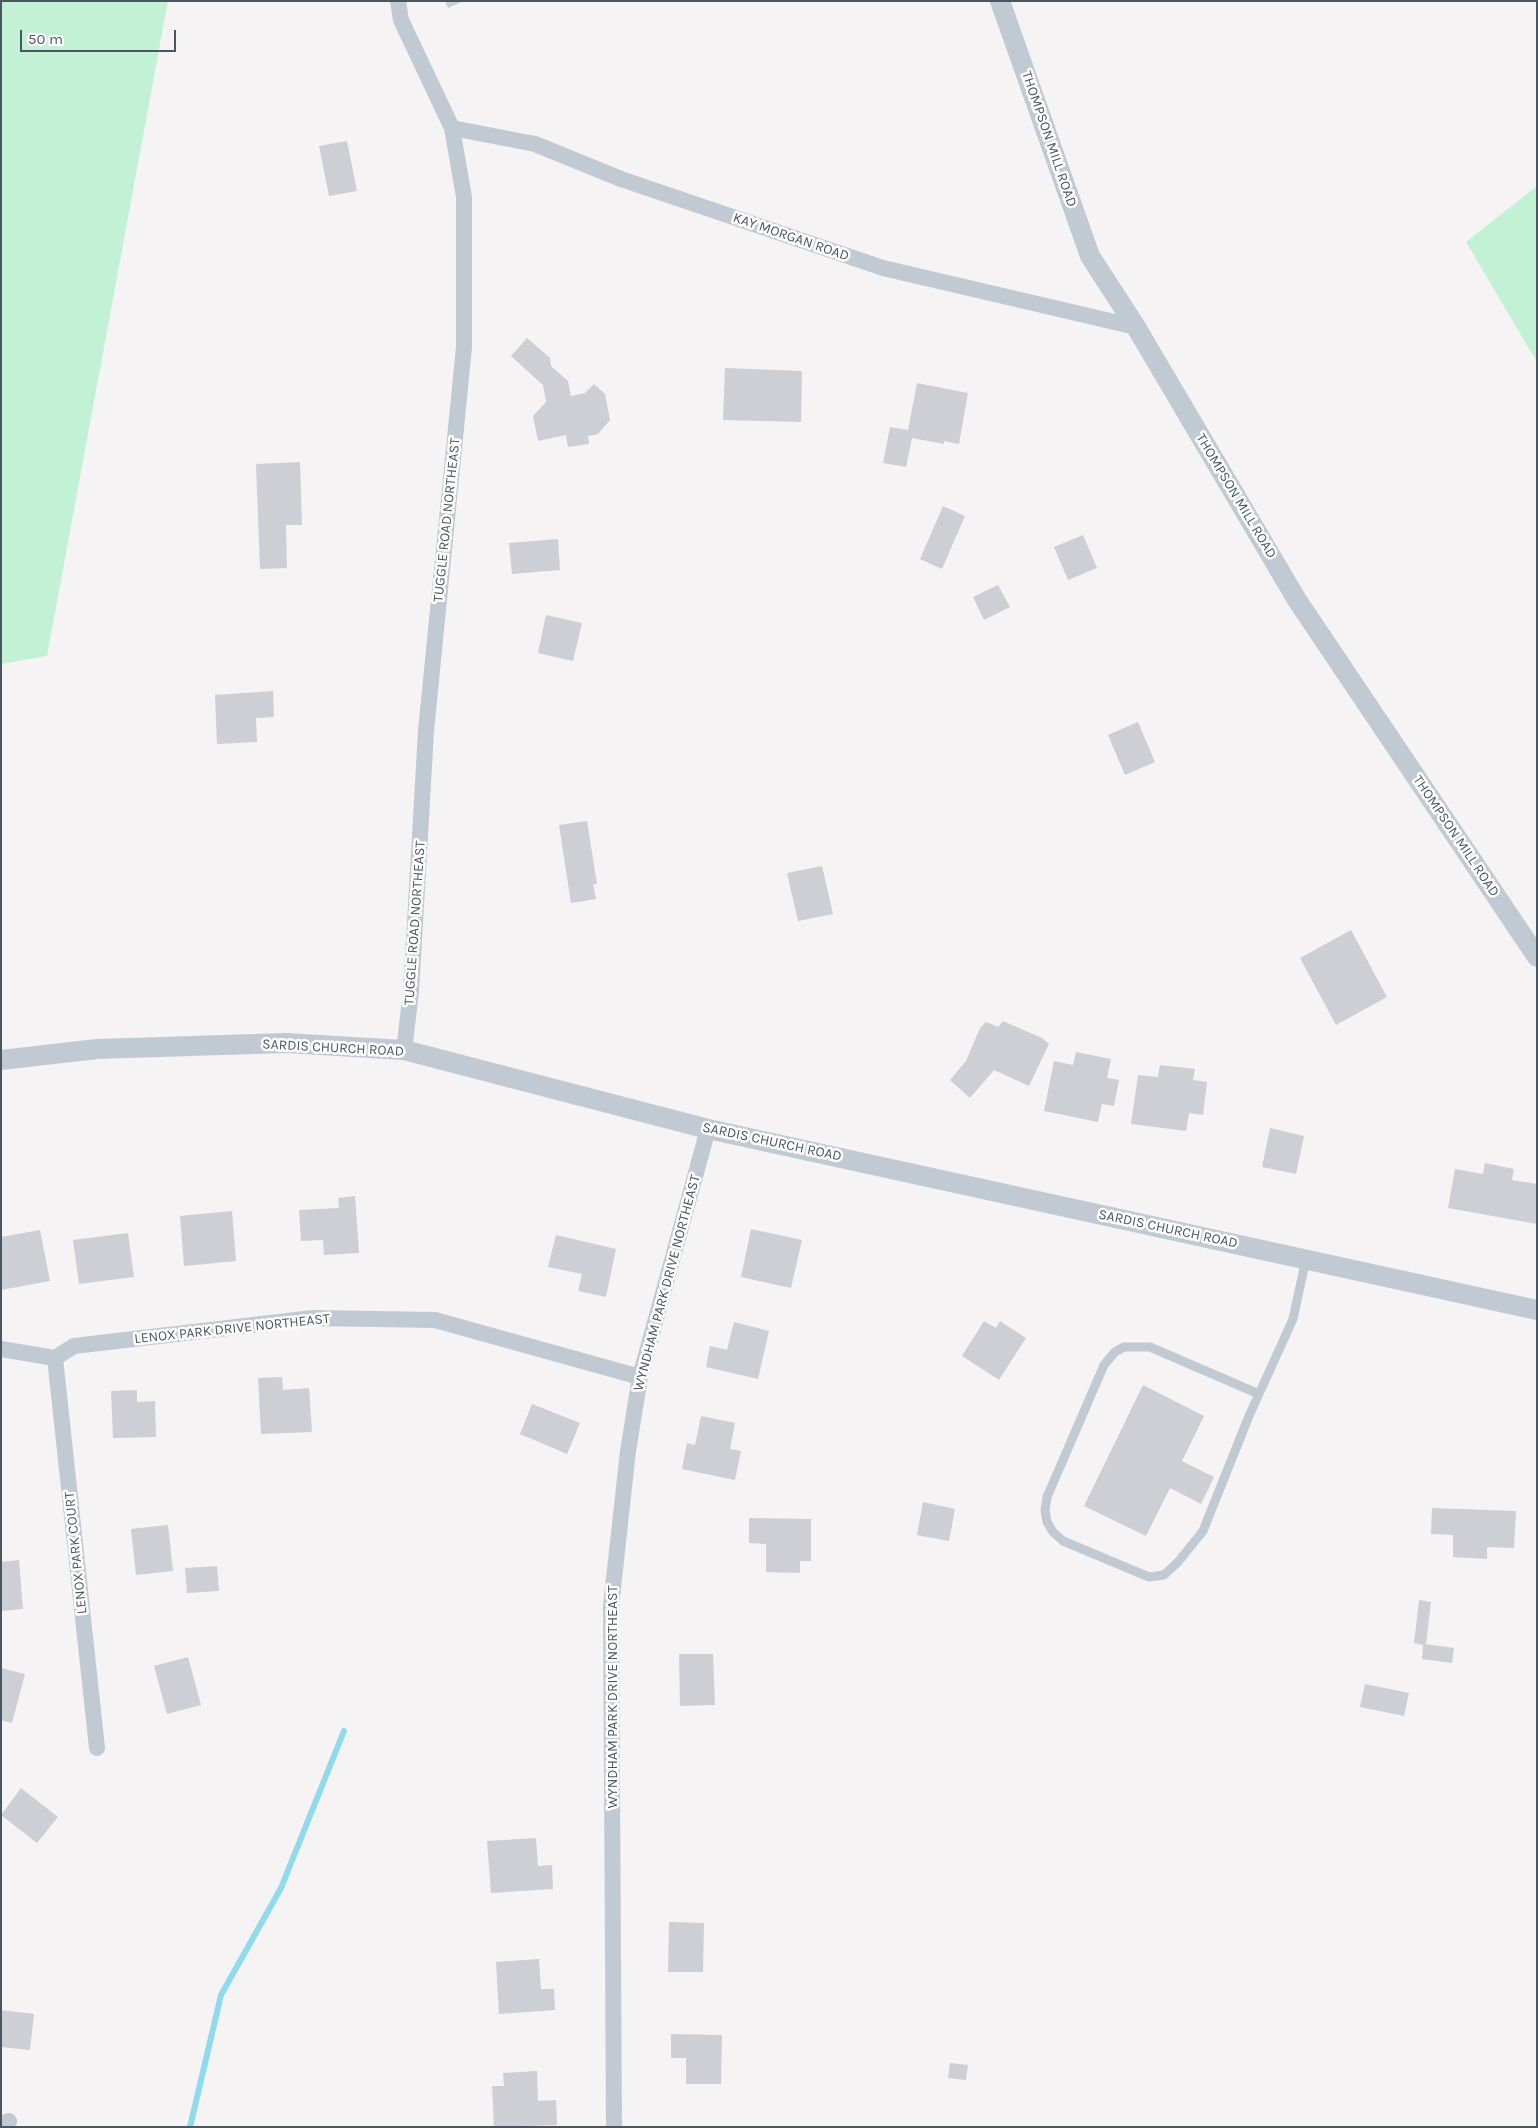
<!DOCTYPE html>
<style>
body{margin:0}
#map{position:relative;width:1538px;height:2128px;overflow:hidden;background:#f5f3f3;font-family:Karla,sans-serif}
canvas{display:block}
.frame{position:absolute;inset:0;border:2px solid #4a5661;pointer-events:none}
.scale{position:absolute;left:20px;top:30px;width:156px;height:22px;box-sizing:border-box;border:2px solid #4a5661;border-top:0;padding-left:6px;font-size:15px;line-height:18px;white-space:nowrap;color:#4a5661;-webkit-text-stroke:4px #fff;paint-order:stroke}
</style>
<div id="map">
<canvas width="1538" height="2128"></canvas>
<div class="frame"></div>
<div class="scale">50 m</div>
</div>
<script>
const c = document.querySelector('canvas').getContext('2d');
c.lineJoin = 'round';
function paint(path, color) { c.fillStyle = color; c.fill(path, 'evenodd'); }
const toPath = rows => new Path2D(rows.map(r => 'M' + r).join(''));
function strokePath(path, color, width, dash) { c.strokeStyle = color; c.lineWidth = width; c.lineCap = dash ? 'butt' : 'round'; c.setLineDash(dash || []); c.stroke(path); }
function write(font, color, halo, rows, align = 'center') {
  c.font = font + ' Karla,sans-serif'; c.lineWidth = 5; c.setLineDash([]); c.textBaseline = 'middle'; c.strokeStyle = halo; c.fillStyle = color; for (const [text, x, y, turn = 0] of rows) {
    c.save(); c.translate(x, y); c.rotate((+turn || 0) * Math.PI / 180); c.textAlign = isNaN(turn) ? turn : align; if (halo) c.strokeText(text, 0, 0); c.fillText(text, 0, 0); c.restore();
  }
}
const green = toPath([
 [1,1,168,1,47,656,1,664],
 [1537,186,1537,362,1466,242]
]);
const stream = toPath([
 [190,2127,221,1995,281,1888,344,1731]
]);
const building = toPath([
 [445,1,464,1,448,8],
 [347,141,357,191,329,196,319,146],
 [527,338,550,358,551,366,568,381,571,396,585,393,594,384,605,394,610,420,598,434,588,436,589,444,568,447,566,435,538,441,533,416,546,402,543,385,511,356],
 [725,368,802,371,801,422,723,420],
 [917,383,968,393,959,444,944,441,944,444,912,438,906,467,883,463,890,427,908,430],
 [300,462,302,525,286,525,287,568,260,569,256,464],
 [943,506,965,516,942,569,920,559],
 [1083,535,1097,568,1068,580,1054,547],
 [558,539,560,570,512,574,509,543],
 [998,585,1010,607,984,620,973,597],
 [546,615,582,623,573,661,538,653],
 [273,691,274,717,256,718,257,742,217,744,215,695],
 [1138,722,1155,762,1125,775,1108,735],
 [587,821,597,884,593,884,596,899,571,903,559,825],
 [822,866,833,914,798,921,787,873],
 [1351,930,1387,997,1336,1025,1300,958],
 [1003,1021,1042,1038,1049,1044,1029,1086,994,1070,970,1098,950,1080,966,1061,980,1028,986,1022,998,1027],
 [1076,1052,1111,1059,1107,1078,1119,1080,1114,1106,1102,1104,1098,1122,1044,1111,1054,1061,1073,1065],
 [1160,1065,1195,1069,1193,1080,1207,1082,1203,1115,1189,1113,1186,1131,1131,1124,1138,1075,1158,1077],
 [1270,1128,1304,1136,1296,1174,1262,1167],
 [1485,1163,1514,1169,1512,1180,1537,1184,1537,1224,1448,1208,1455,1169,1483,1174],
 [355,1196,359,1253,324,1255,323,1240,301,1241,299,1210,339,1208,338,1198],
 [232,1211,236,1261,184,1266,180,1216],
 [751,1229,802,1240,791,1288,741,1277],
 [40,1230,50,1281,1,1290,1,1237],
 [128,1233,134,1277,79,1284,73,1240],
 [556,1235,616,1249,606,1297,578,1291,582,1274,548,1267],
 [984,1321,996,1328,1000,1321,1026,1338,999,1380,962,1356],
 [734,1322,769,1331,758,1379,706,1367,710,1346,727,1350],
 [282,1377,283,1390,309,1388,312,1432,261,1434,258,1378],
 [1143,1385,1204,1416,1182,1461,1214,1477,1201,1504,1170,1488,1146,1536,1084,1506],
 [137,1390,137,1402,155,1401,156,1437,113,1438,111,1391],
 [532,1404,580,1423,567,1454,520,1434],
 [701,1416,735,1423,730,1449,741,1451,735,1480,682,1469,687,1443,695,1445],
 [923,1502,955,1509,949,1541,917,1535],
 [1432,1508,1516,1511,1514,1548,1487,1547,1487,1559,1453,1557,1453,1535,1431,1534],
 [749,1518,811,1519,811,1561,800,1561,800,1573,766,1572,766,1544,749,1543],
 [168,1525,173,1571,136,1575,131,1529],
 [19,1560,23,1609,1,1611,1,1562],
 [217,1566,219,1591,187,1593,185,1568],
 [1419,1600,1431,1602,1426,1644,1454,1648,1452,1663,1422,1659,1423,1645,1414,1643],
 [679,1654,713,1654,715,1705,680,1706],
 [188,1657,201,1705,167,1714,154,1666],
 [1,1668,25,1674,12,1723,1,1720],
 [1365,1684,1409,1693,1404,1716,1360,1707],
 [21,1788,58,1817,37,1843,1,1815],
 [536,1838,538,1866,552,1865,553,1889,491,1893,487,1841],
 [669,1922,704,1923,703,1972,668,1972],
 [539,1959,541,1989,554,1989,555,2010,499,2014,496,1962],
 [1,2010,34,2014,30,2050,1,2047],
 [671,2034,722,2035,721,2084,686,2084,686,2058,671,2058],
 [950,2063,968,2065,966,2080,948,2078],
 [537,2071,538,2101,556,2100,557,2125,494,2127,492,2086,504,2086,503,2073]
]);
const service = toPath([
 [1259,1394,1150,1347,1124,1347,1115,1352,1104,1365,1047,1497,1045,1510,1047,1522,1053,1532,1063,1541,1149,1577,1164,1575,1178,1562,1203,1531,1249,1416,1293,1319,1306,1259]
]);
const minor = toPath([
 [398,1,401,20,452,128,464,197,464,347,426,731,411,992,404,1050],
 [452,128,535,144,621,179,883,268,1136,327],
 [1,1349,55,1358,74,1346,313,1318,435,1320,640,1377],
 [55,1358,97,1748],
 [1,2124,9,2121],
 [614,2127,611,1606,628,1451,640,1377,708,1129]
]);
const tertiary = toPath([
 [1000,1,1090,256,1136,327,1297,600,1537,957],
 [1,1060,97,1049,286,1043,404,1050,708,1129,1537,1310]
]);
const streetNames = [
 ["THOMPSON MILL ROAD",1049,139,71],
 ["KAY MORGAN ROAD",791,237,19],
 ["THOMPSON MILL ROAD",1236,496,59],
 ["TUGGLE ROAD NORTHEAST",447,520,-84],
 ["THOMPSON MILL ROAD",1456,836,56],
 ["TUGGLE ROAD NORTHEAST",415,923,-86],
 ["SARDIS CHURCH ROAD",333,1048,3],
 ["SARDIS CHURCH ROAD",772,1142,12],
 ["SARDIS CHURCH ROAD",1168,1229,12],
 ["WYNDHAM PARK DRIVE NORTHEAST",667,1283,-75],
 ["LENOX PARK DRIVE NORTHEAST",232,1329,-6],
 ["LENOX PARK COURT",76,1553,-96],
 ["WYNDHAM PARK DRIVE NORTHEAST",613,1697,-90]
];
paint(green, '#c3f1d5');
strokePath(stream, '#90daee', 6);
paint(building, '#cdcfd5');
strokePath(service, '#c1cad2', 9);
strokePath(minor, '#c1cad2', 16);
strokePath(tertiary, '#c1cad2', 20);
write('14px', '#4a5661', '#fff', streetNames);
</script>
